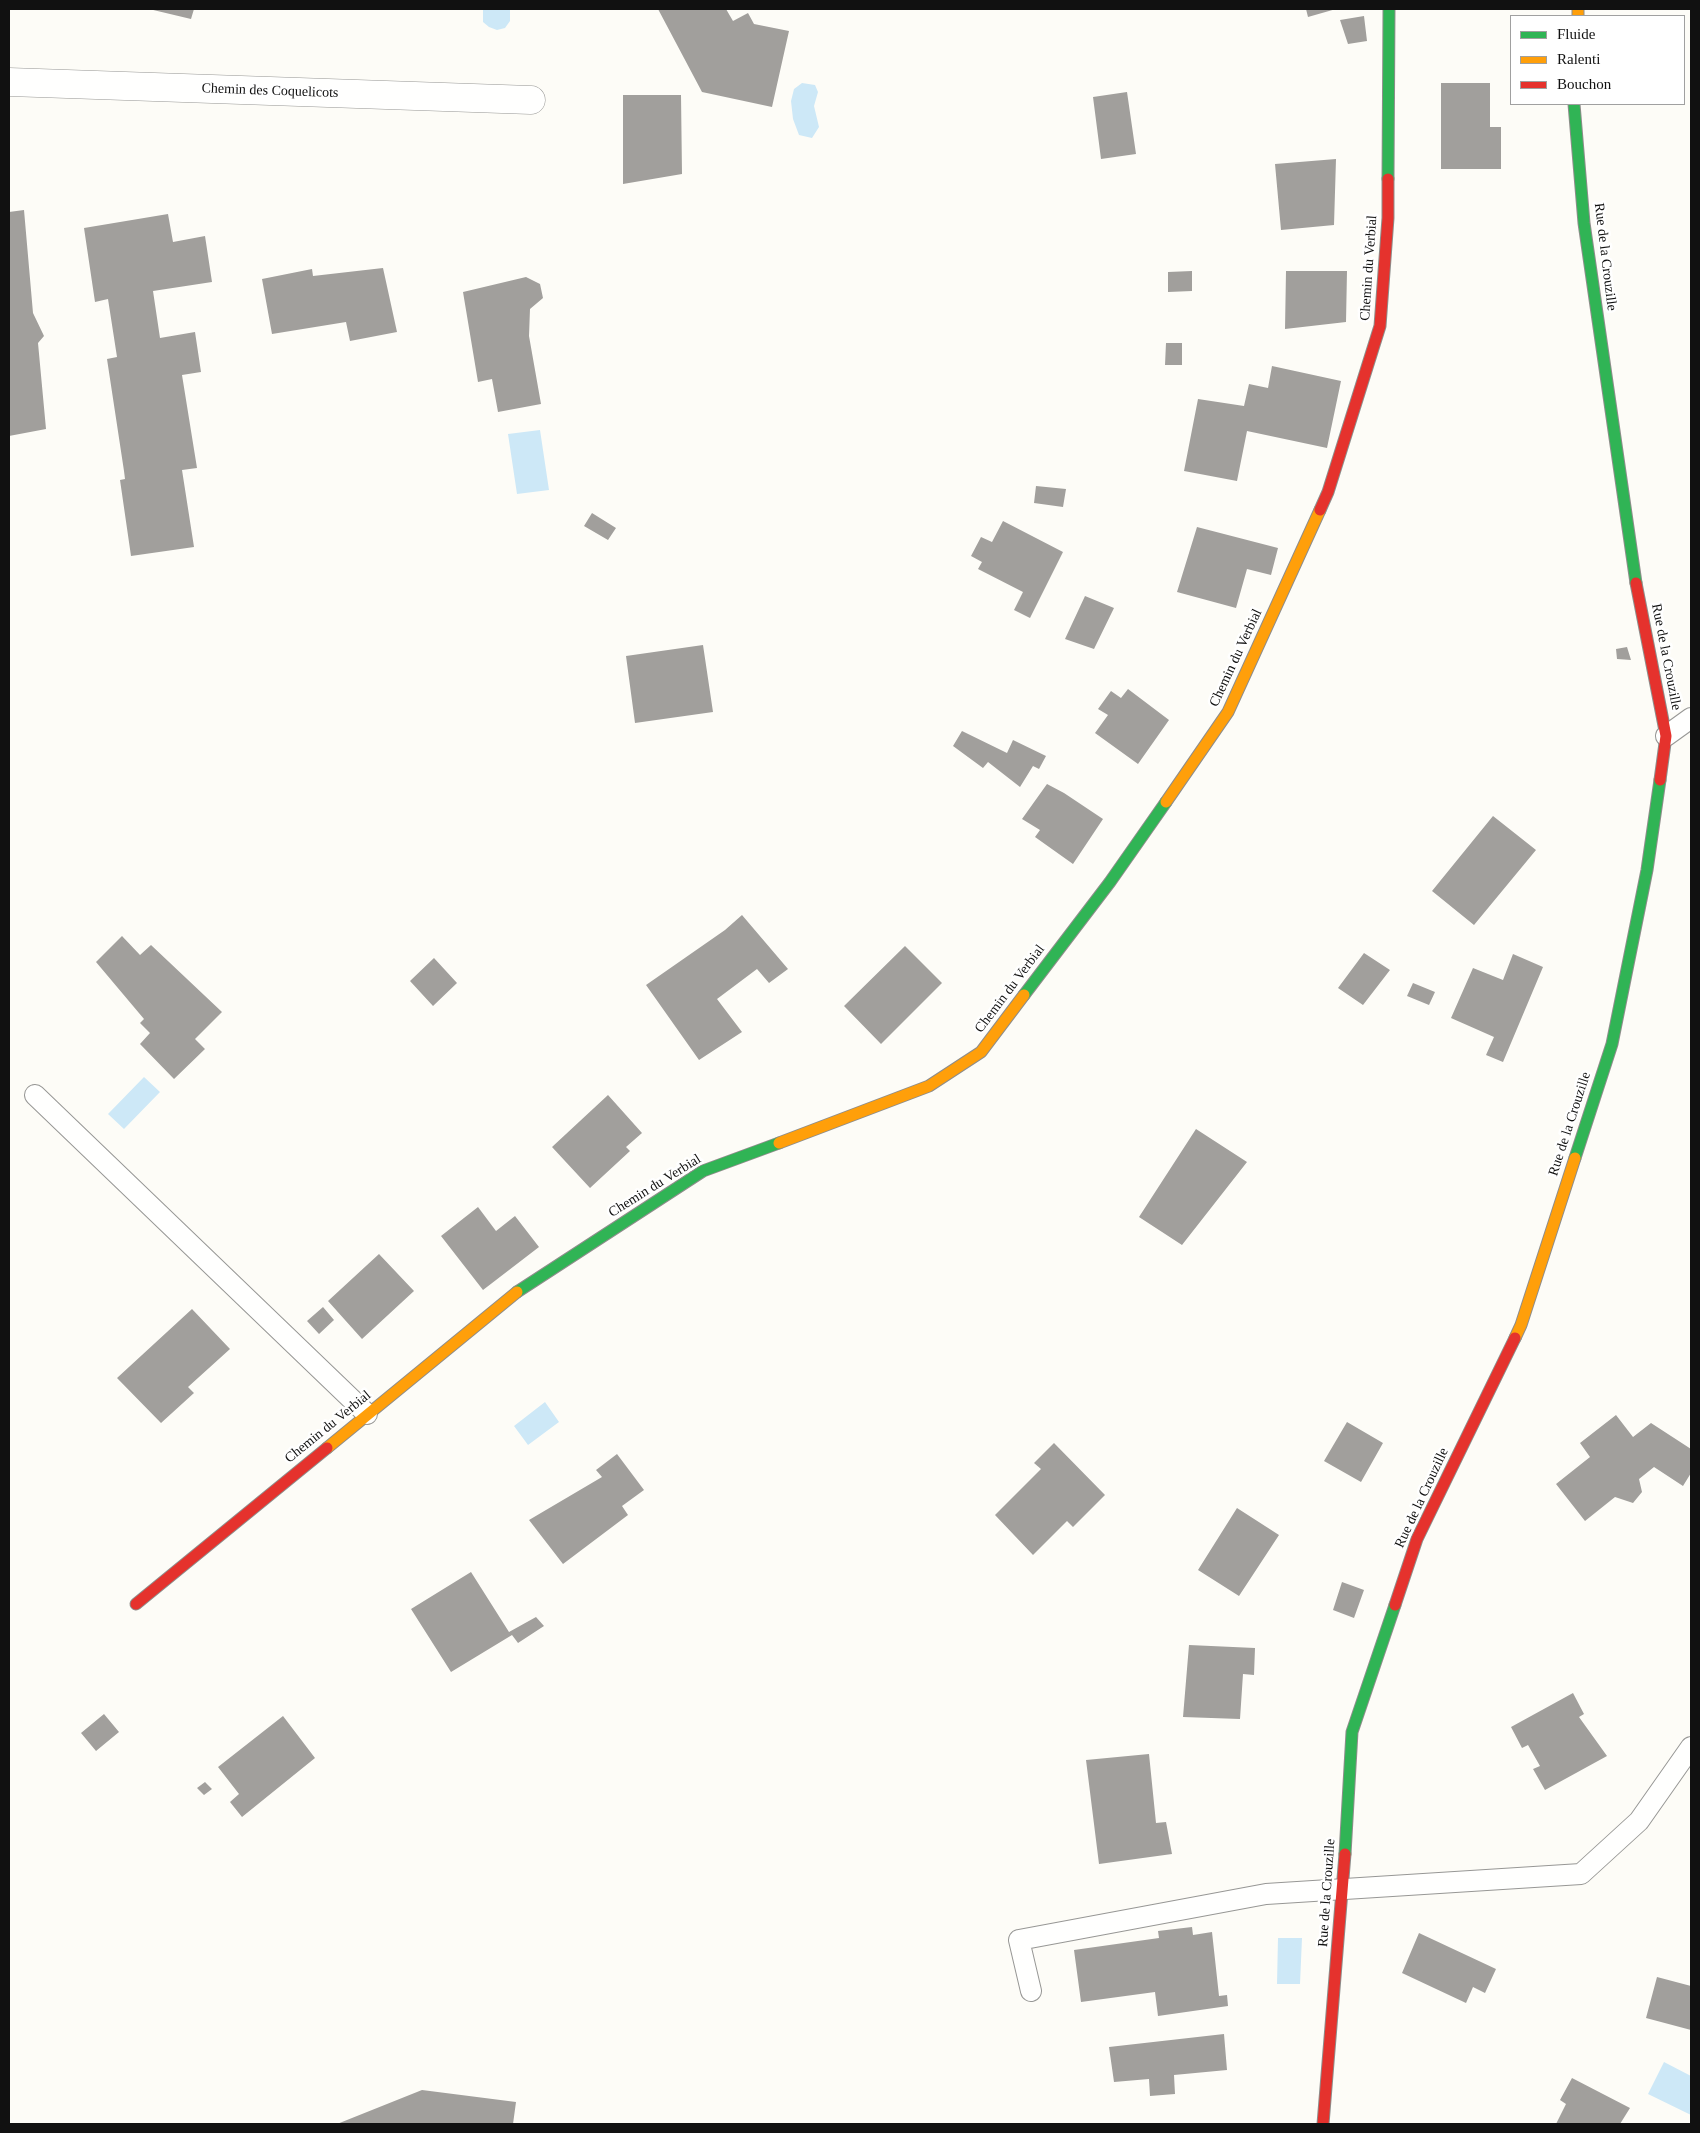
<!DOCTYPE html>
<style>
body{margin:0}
#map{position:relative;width:1700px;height:2133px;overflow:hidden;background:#fdfcf7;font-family:Georgia,serif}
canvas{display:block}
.frame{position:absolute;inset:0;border:10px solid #111;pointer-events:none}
.legend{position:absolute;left:1510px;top:15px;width:175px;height:90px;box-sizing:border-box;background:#fff;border:1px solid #a0a0a0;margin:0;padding:6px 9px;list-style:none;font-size:15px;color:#111}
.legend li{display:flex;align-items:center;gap:10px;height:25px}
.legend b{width:25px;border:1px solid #a0a0a0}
</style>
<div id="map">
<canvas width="1700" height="2133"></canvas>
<div class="frame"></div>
<ul class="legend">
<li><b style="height:6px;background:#30b455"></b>Fluide</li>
<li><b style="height:6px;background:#ff9f0a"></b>Ralenti</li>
<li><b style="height:6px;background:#e5322d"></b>Bouchon</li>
</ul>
</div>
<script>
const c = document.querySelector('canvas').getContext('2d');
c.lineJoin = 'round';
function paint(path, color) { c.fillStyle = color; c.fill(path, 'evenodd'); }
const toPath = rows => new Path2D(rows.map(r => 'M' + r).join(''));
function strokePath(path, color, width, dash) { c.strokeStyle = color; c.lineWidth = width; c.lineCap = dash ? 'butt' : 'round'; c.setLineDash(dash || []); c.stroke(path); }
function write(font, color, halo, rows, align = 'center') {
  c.font = font + ' Georgia,serif'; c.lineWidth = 5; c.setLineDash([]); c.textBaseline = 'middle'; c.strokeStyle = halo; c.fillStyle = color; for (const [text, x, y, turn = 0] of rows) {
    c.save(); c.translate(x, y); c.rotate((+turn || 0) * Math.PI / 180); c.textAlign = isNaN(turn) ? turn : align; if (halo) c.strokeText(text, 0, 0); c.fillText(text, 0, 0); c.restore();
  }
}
const water = toPath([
 [483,9,510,9,510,21,505,28,497,30,489,27,483,22],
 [802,83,815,85,818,92,814,106,819,127,812,138,799,135,793,119,791,101,794,89],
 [540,430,549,490,517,494,508,434],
 [144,1077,160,1092,124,1129,108,1114],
 [545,1402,559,1422,528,1445,514,1426],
 [1278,1938,1302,1938,1300,1984,1277,1984],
 [1664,2062,1691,2076,1691,2115,1648,2094]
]);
const building = toPath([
 [149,9,194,9,191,19],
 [658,9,726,9,733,21,748,13,754,24,789,31,772,107,702,92],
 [1306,9,1336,9,1308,17],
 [1364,16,1367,41,1348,44,1340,20],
 [1441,83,1490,83,1490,127,1501,127,1501,169,1441,169],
 [1127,92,1136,154,1101,159,1093,97],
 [623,95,681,95,682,174,623,184],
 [1336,159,1334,225,1281,230,1275,164],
 [24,210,33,313,44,336,38,343,46,429,9,436,9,212],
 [168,214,173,242,205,236,212,282,153,291,160,338,195,332,201,372,182,375,197,468,182,470,194,547,131,556,120,480,125,479,124,471,107,359,117,357,108,299,95,302,84,228],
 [383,268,397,332,350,341,346,322,272,334,262,279,312,269,313,276],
 [1192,271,1192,291,1168,292,1168,272],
 [1286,271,1347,271,1346,322,1285,329],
 [526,277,540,284,543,298,530,309,529,336,541,404,498,412,492,379,478,382,463,292],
 [1166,343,1182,343,1182,365,1165,365],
 [1272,366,1341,381,1327,448,1247,431,1237,481,1184,471,1198,399,1244,406,1249,384,1268,388],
 [1036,486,1066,489,1063,507,1034,503],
 [592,513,616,528,608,540,584,526],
 [1003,521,1063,552,1030,618,1014,610,1023,592,978,569,982,562,971,556,981,537,992,542],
 [1197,527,1278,548,1271,575,1247,569,1236,608,1177,592],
 [1085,596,1114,608,1094,649,1065,639],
 [703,645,713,712,635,723,626,656],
 [1627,647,1631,660,1617,659,1616,649],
 [1128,689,1169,720,1138,764,1095,733,1108,715,1098,709,1111,691,1121,698],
 [962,731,1007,753,1013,740,1046,756,1039,769,1033,766,1020,787,988,762,983,768,953,746],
 [1047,784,1064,793,1103,819,1073,864,1035,837,1040,830,1022,819],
 [1493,816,1536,850,1474,925,1432,891],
 [742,915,788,969,769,983,757,969,717,999,742,1032,699,1060,646,985,725,930],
 [122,936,140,955,151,945,222,1012,195,1039,205,1049,174,1079,140,1044,150,1033,140,1023,144,1019,96,962],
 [905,946,942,983,881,1044,844,1006],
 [1364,953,1390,970,1363,1005,1338,988],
 [1513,954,1543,967,1503,1062,1486,1055,1494,1037,1451,1018,1473,968,1503,980],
 [434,958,457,983,433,1006,410,981],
 [1413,983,1435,992,1429,1005,1407,996],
 [608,1095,642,1133,626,1147,630,1151,590,1188,552,1147],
 [1196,1129,1247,1162,1182,1245,1139,1217],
 [478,1207,496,1231,515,1216,539,1247,483,1290,441,1236],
 [379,1254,414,1291,362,1339,328,1301],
 [323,1307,334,1320,319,1334,307,1321],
 [192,1309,230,1349,188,1387,194,1393,161,1423,117,1378],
 [1616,1415,1633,1437,1651,1423,1691,1449,1691,1473,1683,1486,1654,1467,1639,1479,1642,1492,1633,1503,1615,1497,1585,1521,1556,1484,1590,1457,1580,1443],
 [1347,1422,1383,1443,1361,1482,1324,1461],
 [1054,1443,1105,1495,1073,1527,1067,1521,1033,1555,995,1515,1041,1469,1034,1463],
 [617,1454,644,1490,622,1506,628,1515,563,1564,529,1520,602,1477,596,1470],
 [1237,1508,1279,1535,1239,1596,1198,1570],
 [471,1572,509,1632,536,1617,544,1626,518,1643,512,1635,451,1672,411,1609],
 [1342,1582,1364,1590,1354,1618,1333,1610],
 [1189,1645,1255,1648,1254,1675,1243,1674,1240,1719,1183,1717],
 [1573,1693,1584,1714,1579,1717,1607,1756,1545,1790,1533,1769,1540,1766,1528,1745,1522,1748,1511,1727],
 [104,1714,119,1732,96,1751,81,1733],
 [283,1716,315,1758,242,1817,230,1802,239,1794,218,1767],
 [1149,1754,1156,1823,1166,1822,1172,1854,1099,1864,1086,1760],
 [205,1782,212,1789,204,1795,197,1788],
 [1192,1927,1193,1935,1212,1932,1219,1996,1227,1995,1228,2006,1158,2016,1155,1992,1081,2002,1074,1950,1159,1938,1158,1931],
 [1419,1933,1496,1969,1485,1993,1473,1987,1466,2003,1402,1973],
 [1657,1977,1691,1986,1691,2030,1646,2018],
 [1224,2034,1227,2070,1174,2075,1175,2094,1150,2096,1149,2079,1114,2082,1109,2047],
 [1572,2078,1630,2108,1620,2124,1556,2124,1566,2104,1560,2100],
 [422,2090,516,2102,513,2124,337,2124]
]);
const lane = toPath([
 [1666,736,1691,718],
 [35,1095,367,1414],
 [1031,1991,1019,1940,1266,1894,1581,1874,1639,1821,1691,1747]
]);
const street = toPath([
 [9,82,531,100]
]);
const fast = toPath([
 [1574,104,1584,223,1636,583],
 [1388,179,1389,9],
 [1024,995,1110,882,1166,802],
 [1575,1158,1612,1044,1647,870,1660,780],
 [517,1292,703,1171,779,1143],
 [1345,1854,1352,1732,1395,1605]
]);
const slow = toPath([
 [1578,9,1578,16],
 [1166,802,1228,712,1320,510],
 [779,1143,929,1086,981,1052,1024,995],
 [1515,1338,1521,1325,1575,1158],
 [327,1448,517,1292]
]);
const jam = toPath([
 [1320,510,1328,492,1380,326,1388,218,1388,179],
 [1636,583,1666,736,1660,780],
 [136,1604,327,1448],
 [1395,1605,1417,1539,1515,1338],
 [1323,2124,1345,1854]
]);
const streetNames = [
 ["Chemin des Coquelicots",270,91,2],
 ["Rue de la Crouzille",1605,257,83],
 ["Chemin du Verbial",1369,268,-86],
 ["Rue de la Crouzille",1666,657,79],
 ["Chemin du Verbial",1236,658,-65],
 ["Chemin du Verbial",1010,989,-53],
 ["Rue de la Crouzille",1570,1124,-72],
 ["Chemin du Verbial",655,1186,-32],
 ["Chemin du Verbial",328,1427,-39],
 ["Rue de la Crouzille",1422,1498,-65],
 ["Rue de la Crouzille",1327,1893,-86]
];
paint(water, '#cde8f7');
paint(building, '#a19f9c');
strokePath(lane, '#979795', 22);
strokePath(street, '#979795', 29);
strokePath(fast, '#8e8d8b', 13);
strokePath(slow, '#8e8d8b', 13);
strokePath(jam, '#8e8d8b', 13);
strokePath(lane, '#fffffe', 20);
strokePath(street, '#fffffe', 28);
strokePath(fast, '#30b455', 11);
strokePath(slow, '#ff9f0a', 11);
strokePath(jam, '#e5322d', 11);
write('14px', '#111', '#fff', streetNames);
</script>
